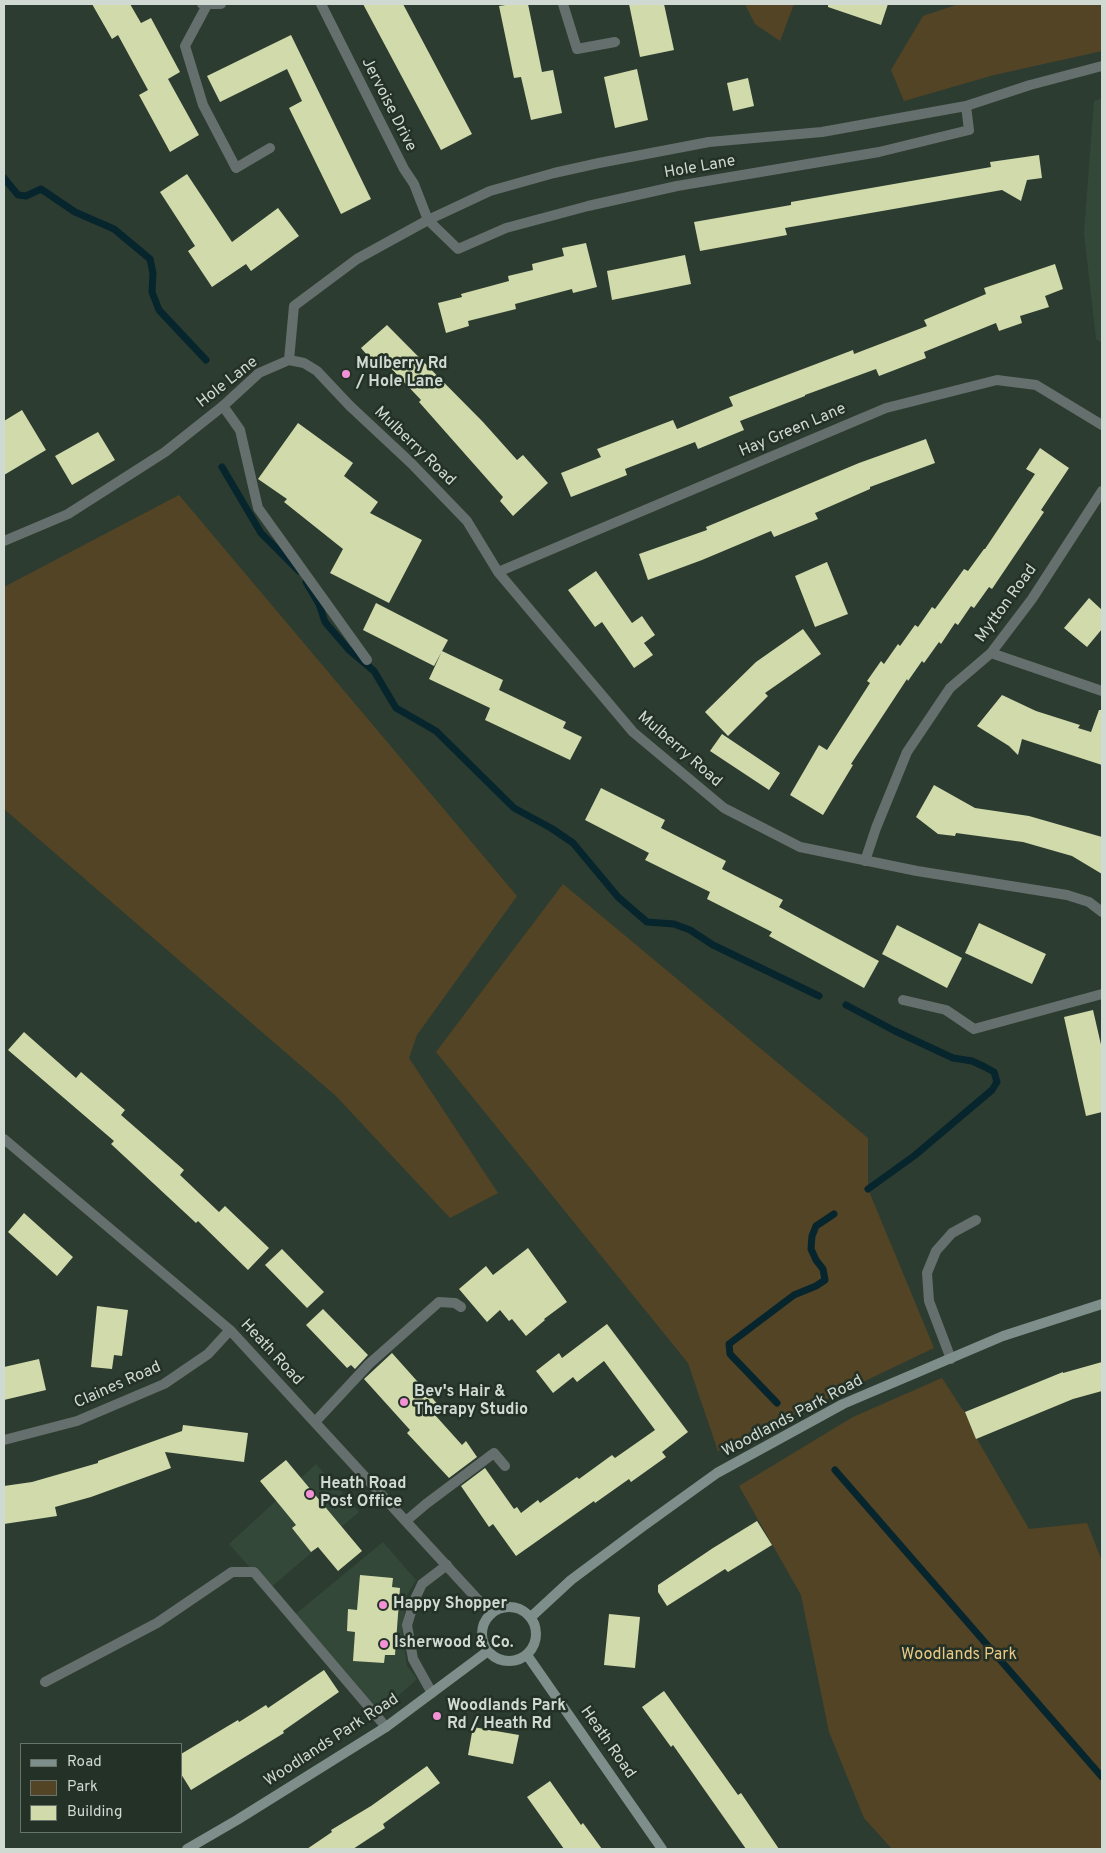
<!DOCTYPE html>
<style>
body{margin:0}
#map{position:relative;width:1106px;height:1853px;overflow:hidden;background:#2d3c30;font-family:Overpass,sans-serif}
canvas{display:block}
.frame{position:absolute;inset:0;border:5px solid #d0d9d2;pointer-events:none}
.legend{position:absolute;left:20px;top:1743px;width:162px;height:90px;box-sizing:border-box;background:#233126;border:1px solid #68746b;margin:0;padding:6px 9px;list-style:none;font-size:15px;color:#d0d9d2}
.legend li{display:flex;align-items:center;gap:10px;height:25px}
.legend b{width:25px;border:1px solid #68746b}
</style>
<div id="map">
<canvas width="1106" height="1853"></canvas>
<div class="frame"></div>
<ul class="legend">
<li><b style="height:6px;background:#7d8e8b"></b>Road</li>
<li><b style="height:14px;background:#544426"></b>Park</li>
<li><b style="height:14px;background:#d1daab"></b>Building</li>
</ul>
</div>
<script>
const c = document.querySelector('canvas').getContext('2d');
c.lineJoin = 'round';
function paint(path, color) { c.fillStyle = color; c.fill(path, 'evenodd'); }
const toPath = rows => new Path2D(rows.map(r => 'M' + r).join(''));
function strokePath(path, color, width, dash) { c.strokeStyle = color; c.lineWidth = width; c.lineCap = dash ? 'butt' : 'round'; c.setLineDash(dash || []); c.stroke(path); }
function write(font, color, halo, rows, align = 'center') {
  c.font = font + ' Overpass,sans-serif'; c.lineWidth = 5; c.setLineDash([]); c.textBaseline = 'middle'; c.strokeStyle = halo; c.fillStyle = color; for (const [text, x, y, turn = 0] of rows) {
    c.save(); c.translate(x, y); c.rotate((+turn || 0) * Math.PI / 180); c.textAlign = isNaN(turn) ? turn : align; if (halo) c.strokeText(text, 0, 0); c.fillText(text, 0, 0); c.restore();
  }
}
const built = toPath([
 [1102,98,1102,343,1096,339,1084,233,1094,101],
 [316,1464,359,1512,269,1589,229,1544],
 [383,1542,416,1580,407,1595,402,1631,407,1666,417,1679,379,1713,292,1617]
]);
const green = toPath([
 [745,4,794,4,780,41,755,24],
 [959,4,1102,4,1102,51,994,75,904,101,891,70,923,16],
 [179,495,517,896,417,1035,409,1058,498,1193,450,1218,336,1096,4,809,4,587],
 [563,884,868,1138,868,1189,934,1348,718,1451,688,1363,436,1052],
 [942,1378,962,1409,965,1412,977,1439,1029,1529,1087,1523,1102,1561,1102,1849,892,1849,864,1818,829,1732,801,1595,739,1486,853,1417]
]);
const stream = toPath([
 [4,178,18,195,26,196,41,189,75,212,114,229,150,259,153,273,152,292,159,310,206,360],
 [222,467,261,533,299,571],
 [306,582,319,604,325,622,349,650,374,671,396,708,436,731,514,808,551,828,573,843,618,897,647,922,674,924,690,930,713,945,819,996],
 [846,1005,895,1031,953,1058,972,1061,985,1067,994,1072,997,1082,992,1090,914,1156,868,1189],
 [777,1403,730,1354,729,1344,794,1295,816,1286,825,1280,823,1269,816,1260,811,1249,812,1236,816,1226,834,1214],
 [835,1470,1102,1777]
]);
const building = toPath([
 [92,4,130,4,141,23,151,18,180,72,168,79,199,135,170,152,139,95,148,90,118,35,112,39],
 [363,4,403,4,472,134,441,150],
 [512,4,528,4,542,72,553,70,562,113,531,120,521,77,514,78,499,6],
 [629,4,664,4,674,50,640,57],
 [828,4,888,4,881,25,828,7],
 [291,35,371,199,341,214,289,108,302,101,287,69,220,102,207,76],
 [637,69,648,120,615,128,604,77],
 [748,78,754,106,733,111,727,83],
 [1039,155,1042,178,1027,180,1021,201,1002,190,785,228,787,235,700,251,694,222,791,205,791,202,991,167,990,162],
 [187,174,232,242,278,208,299,236,251,271,246,264,212,287,188,251,195,246,160,192],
 [586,243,597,287,573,293,572,289,515,304,516,309,468,321,469,326,446,333,438,303,462,297,461,294,509,281,508,276,533,270,532,264,564,256,562,248],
 [685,255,691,284,612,300,607,271],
 [1055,264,1063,289,1045,296,1049,307,1020,316,1022,323,999,331,996,323,924,352,926,358,879,376,876,369,805,395,805,396,740,421,744,430,698,449,695,442,625,469,627,475,571,497,561,473,601,457,597,449,673,420,677,429,733,406,729,397,853,350,854,354,927,326,924,320,986,294,984,288],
 [387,325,483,422,517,460,523,455,548,483,513,516,500,501,503,497,419,402,421,400,386,363,379,369,361,348],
 [22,410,46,450,4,475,4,421],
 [298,423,353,463,344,476,378,502,370,513,422,540,389,603,330,573,343,549,284,502,287,499,258,479],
 [98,432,115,460,72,485,55,456],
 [926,439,935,463,870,487,870,489,815,513,818,519,774,537,771,531,702,560,648,580,639,554,707,530,706,527,859,463],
 [1040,448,1069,468,1041,510,1044,512,992,589,989,587,974,608,971,606,958,625,955,623,941,644,939,642,924,663,922,661,908,681,907,679,851,764,853,765,823,815,790,795,819,745,827,750,870,683,867,681,881,661,884,664,898,644,900,646,915,625,918,627,932,607,935,609,964,569,968,571,984,549,985,549,1035,474,1026,469],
 [827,562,848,614,815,627,795,576],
 [596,571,632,623,642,616,655,635,644,643,653,655,634,668,602,622,595,627,568,590],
 [1089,598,1102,610,1102,629,1087,647,1064,628],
 [376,603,448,640,434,666,363,630],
 [803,629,821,654,765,693,768,696,728,736,705,712,756,662],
 [442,651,503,680,499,690,566,722,563,728,582,737,570,760,485,720,490,708,429,679],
 [1002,695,1036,711,1080,725,1078,728,1091,732,1099,710,1102,710,1102,765,1022,739,1018,755,1009,746,977,726],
 [722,734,780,773,769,790,710,751],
 [934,785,975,808,1029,816,1102,837,1102,874,1072,856,1023,842,956,833,955,836,938,834,916,817],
 [601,788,665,820,661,828,726,861,722,869,783,900,779,907,879,961,864,988,769,936,772,932,707,899,710,892,645,860,649,853,585,820],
 [979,923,1046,954,1032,984,965,953],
 [897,925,962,958,947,988,882,954],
 [1093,1010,1102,1049,1102,1112,1086,1116,1064,1017],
 [24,1032,76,1078,81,1072,125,1110,121,1115,184,1170,180,1175,219,1212,225,1206,269,1248,248,1270,198,1221,196,1223,111,1144,114,1141,8,1050],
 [24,1213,73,1257,57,1276,8,1232],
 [528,1248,567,1302,544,1319,545,1320,526,1336,512,1319,509,1321,500,1310,487,1322,459,1289,486,1266,493,1275],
 [282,1249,324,1292,307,1308,265,1265],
 [97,1306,128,1310,122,1356,114,1355,112,1369,91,1367],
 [323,1309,368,1355,355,1369,351,1365,347,1368,306,1325],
 [607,1324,688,1432,662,1452,666,1457,631,1482,629,1479,595,1503,594,1501,516,1556,493,1524,489,1527,461,1486,485,1468,514,1509,517,1507,521,1513,538,1500,540,1503,577,1477,579,1479,612,1455,615,1458,655,1430,604,1361,577,1382,573,1377,553,1393,536,1371,559,1353,562,1358],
 [392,1353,442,1409,435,1415,462,1445,466,1441,477,1457,449,1478,407,1433,410,1430,364,1379],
 [39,1359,46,1390,4,1400,4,1367],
 [1102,1362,1102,1391,1073,1399,976,1439,965,1412,1063,1372,1063,1373],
 [183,1425,248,1433,244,1462,165,1452,171,1468,91,1497,55,1507,57,1516,4,1524,4,1486,32,1482,98,1463,98,1461,182,1431],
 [286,1460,362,1551,338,1571,318,1547,311,1552,292,1528,296,1525,260,1481],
 [757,1521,772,1545,728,1572,725,1569,667,1606,658,1592,658,1585,713,1548],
 [360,1575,393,1578,392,1587,400,1588,395,1655,385,1655,384,1663,353,1661,355,1632,347,1631,348,1609,357,1610],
 [609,1614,640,1617,635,1668,604,1665],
 [324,1670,339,1692,283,1731,284,1733,191,1790,181,1774,181,1754,238,1720,239,1722,266,1705,268,1708],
 [664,1691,738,1795,741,1793,779,1849,746,1849,673,1745,671,1747,642,1707],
 [473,1727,519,1735,513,1764,468,1755],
 [427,1766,440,1783,383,1824,385,1828,353,1849,307,1849,332,1832,331,1830,371,1806],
 [550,1781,581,1825,583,1823,602,1849,564,1849,527,1797]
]);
const lane = toPath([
 [207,5,185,46,203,105,236,168,270,148],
 [223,406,240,430,258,508,367,660],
 [903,1000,946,1010,974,1029,1102,994],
 [951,1359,929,1301,927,1273,936,1251,952,1233,976,1220],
 [315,1422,369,1364,439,1302,455,1303,461,1307],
 [406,1521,426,1504,494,1453,505,1466],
 [45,1682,157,1623,232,1572,254,1572,386,1727],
 [432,1693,413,1659,407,1625,415,1599,422,1584,447,1565]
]);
const street = toPath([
 [202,4,221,4],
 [321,4,404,169,414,184,428,220,458,249,506,228,588,206,677,186,879,152,969,130,966,106],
 [563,4,577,49,615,42],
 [289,360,304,363,317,371,350,406,411,463,467,521,498,572,633,732,724,808,800,847,917,871,1067,895,1089,902,1102,912],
 [289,360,294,306,357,259,428,220,490,191,554,173,599,163,709,142,822,132,966,106,1030,85,1102,66],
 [4,541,68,514,165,452,223,406,259,373,289,360],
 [498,572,886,408,997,380,1036,385,1102,425],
 [991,653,1102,691],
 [865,861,876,828,907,752,950,688,991,653,1032,599,1102,491],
 [4,1139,230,1330,491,1614],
 [4,1440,77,1421,164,1384,208,1354,230,1330]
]);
const secondary = toPath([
 '482 1634a27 27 0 1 1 54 0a27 27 0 1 1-54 0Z',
 [531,1617,571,1580,642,1527,717,1473,843,1404,1003,1336,1102,1304],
 [527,1655,662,1849],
 [187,1849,237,1820,386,1727,488,1651]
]);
const markers = [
 [346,374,5,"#f391d6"],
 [404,1402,5,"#f391d6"],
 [310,1494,5,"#f391d6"],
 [383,1605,5,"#f391d6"],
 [384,1644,5,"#f391d6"],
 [437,1716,5,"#f391d6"]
];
const streetNames = [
 ["Jervoise Drive",388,105,63],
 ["Hole Lane",700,168,-10],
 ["Hole Lane",228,383,-38],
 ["Hay Green Lane",793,431,-23],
 ["Mulberry Road",414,447,44],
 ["Mytton Road",1007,604,-54],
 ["Mulberry Road",679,750,41],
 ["Heath Road",271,1353,47],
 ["Claines Road",118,1386,-24],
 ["Woodlands Park Road",793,1417,-28],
 ["Woodlands Park Road",332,1741,-33],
 ["Heath Road",607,1743,55]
];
const poiNames = [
 ["Mulberry Rd",356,365],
 ["/ Hole Lane",356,383],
 ["Bev's Hair &",414,1393],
 ["Therapy Studio",414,1411],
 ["Heath Road",320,1485],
 ["Post Office",320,1503],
 ["Happy Shopper",393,1605],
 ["Isherwood & Co.",394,1644],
 ["Woodlands Park",447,1707],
 ["Rd / Heath Rd",447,1725]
];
const parkNames = [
 ["Woodlands Park",959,1656]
];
paint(built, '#334838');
paint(green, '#544426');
strokePath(stream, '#07252d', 7);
paint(building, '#d1daab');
strokePath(lane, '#656f6d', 10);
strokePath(street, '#656f6d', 10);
strokePath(secondary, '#7d8e8b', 10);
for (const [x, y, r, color] of markers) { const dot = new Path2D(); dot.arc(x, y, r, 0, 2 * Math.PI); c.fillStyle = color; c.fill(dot); strokePath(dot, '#233126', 2); }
write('16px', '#d0d9d2', '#233126', streetNames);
write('bold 16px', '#d0d9d2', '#233126', poiNames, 'left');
write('16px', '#ebc885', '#233126', parkNames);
</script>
